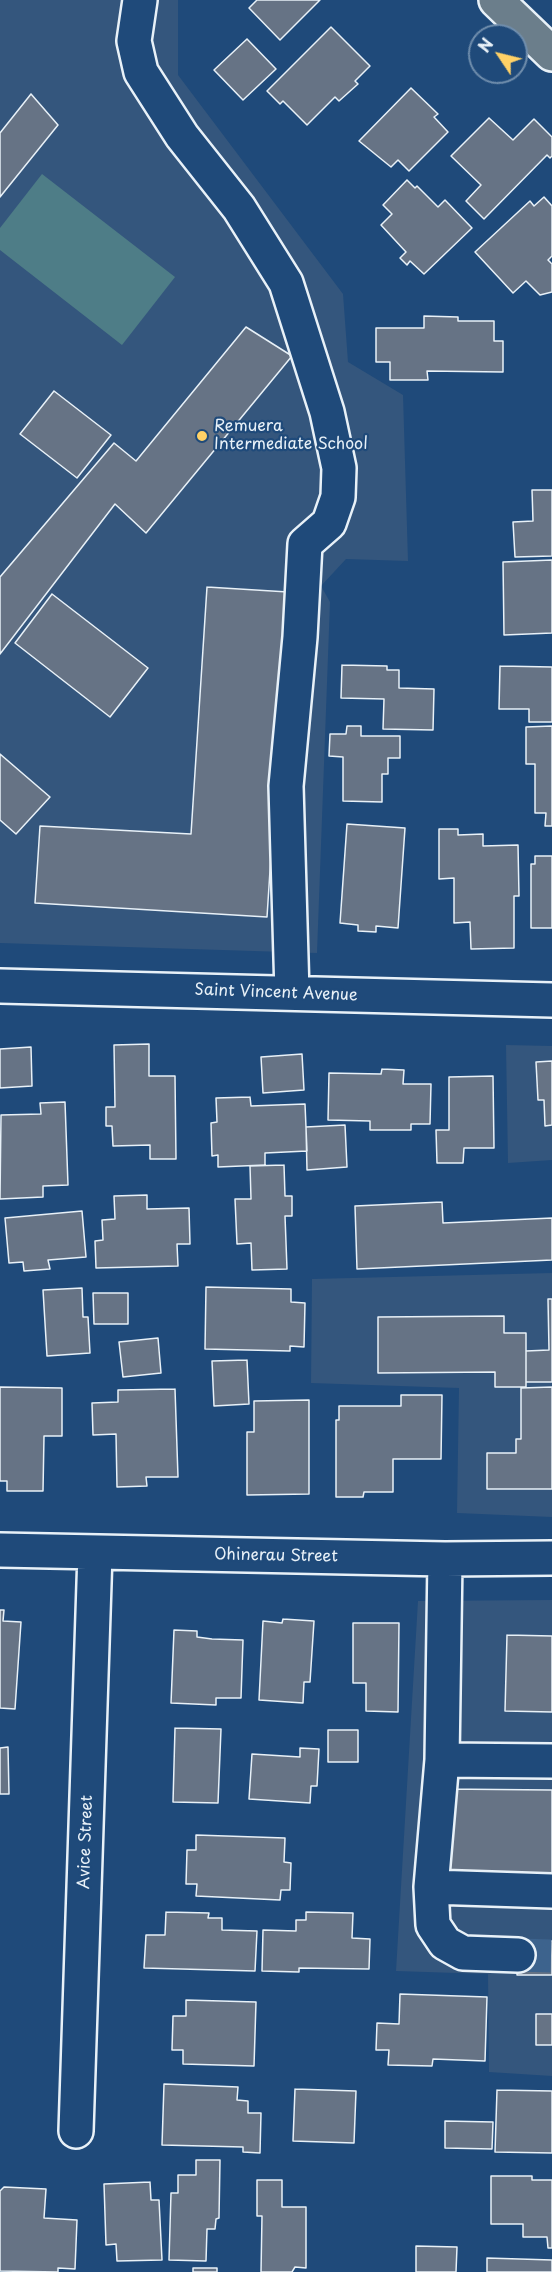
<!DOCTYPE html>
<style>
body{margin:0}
#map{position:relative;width:552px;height:2272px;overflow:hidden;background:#1f4a7a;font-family:"Playpen Sans",sans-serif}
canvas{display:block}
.north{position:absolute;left:468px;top:24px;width:60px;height:60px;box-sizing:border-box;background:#1f4a7a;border:2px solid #6f8dac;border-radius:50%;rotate:305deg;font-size:16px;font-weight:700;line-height:24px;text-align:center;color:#e8f1f8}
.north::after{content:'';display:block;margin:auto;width:21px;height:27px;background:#ffd166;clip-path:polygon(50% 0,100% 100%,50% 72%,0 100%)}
</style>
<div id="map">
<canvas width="552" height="2272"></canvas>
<div class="north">N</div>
</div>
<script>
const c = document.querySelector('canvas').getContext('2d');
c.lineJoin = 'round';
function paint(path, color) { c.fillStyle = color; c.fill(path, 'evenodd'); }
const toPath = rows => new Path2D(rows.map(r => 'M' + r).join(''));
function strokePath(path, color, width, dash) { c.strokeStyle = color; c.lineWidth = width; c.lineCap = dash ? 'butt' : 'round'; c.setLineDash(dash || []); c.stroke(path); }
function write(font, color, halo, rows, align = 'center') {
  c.font = font + ' "Playpen Sans",sans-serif'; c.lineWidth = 4.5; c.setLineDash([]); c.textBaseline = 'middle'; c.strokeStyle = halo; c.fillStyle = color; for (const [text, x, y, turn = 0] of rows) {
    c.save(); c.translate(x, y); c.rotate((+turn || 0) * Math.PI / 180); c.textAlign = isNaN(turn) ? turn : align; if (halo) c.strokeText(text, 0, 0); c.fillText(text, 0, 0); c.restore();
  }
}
const built = toPath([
 [0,0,178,0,178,75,343,294,348,362,403,395,408,561,346,559,321,586,330,602,317,953,0,943],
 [506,1045,552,1046,552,1160,508,1163],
 [552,1273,552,1517,457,1513,459,1388,311,1383,312,1279],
 [552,1600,552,2076,489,2072,488,1974,396,1971,418,1601]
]);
const green = toPath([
 [42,174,175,277,122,345,0,250,0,228]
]);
const building = toPath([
 [257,0,320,0,280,40,249,8,257,0],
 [331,27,370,66,355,81,358,84,339,101,335,97,307,125,283,101,280,104,267,91,331,27],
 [247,39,276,69,243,100,214,70,247,39],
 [411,88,438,114,434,117,448,132,409,171,398,160,391,167,359,141,411,88],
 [31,94,58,125,0,197,0,133,31,94],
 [489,118,513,140,534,119,552,137,552,156,550,158,547,155,484,219,466,201,481,185,451,156,489,118],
 [407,180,415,188,417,186,438,207,445,200,472,228,424,274,410,261,407,265,400,258,406,252,381,225,392,214,383,205,407,180],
 [544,197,552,206,552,256,548,260,552,264,552,292,540,295,526,281,513,293,475,252,530,201,534,206,544,197],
 [424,316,458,317,458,321,494,321,494,341,503,341,503,372,427,371,428,380,390,380,390,362,376,362,376,328,424,328,424,316],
 [246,327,292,356,146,533,115,504,0,654,0,577,114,443,136,461,246,327],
 [54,391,111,435,77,478,20,434,54,391],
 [532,490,552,490,552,556,515,557,513,522,533,521,532,490],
 [552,560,552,633,504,635,503,562,552,560],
 [207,587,288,592,267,917,35,903,40,826,191,834,207,587],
 [52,594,148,668,110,717,15,643,52,594],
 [342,665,387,666,387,670,399,670,399,688,434,689,433,730,383,729,384,699,341,698,342,665],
 [500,666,552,667,552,722,529,722,529,709,499,709,500,666],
 [347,726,361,726,361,736,400,736,400,758,388,758,388,774,382,774,382,802,343,801,343,757,329,756,330,734,346,734,347,726],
 [552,726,552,826,545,826,546,813,535,813,535,764,526,764,526,727,552,726],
 [0,754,50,797,16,834,0,820,0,754],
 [347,824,405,828,398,928,376,926,376,932,358,931,358,925,340,923,347,824],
 [439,829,458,829,458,835,483,834,483,846,518,845,519,896,514,896,514,948,471,949,470,922,454,923,454,878,439,879,439,829],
 [535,856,552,856,552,928,531,928,531,864,535,864,535,856],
 [149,1044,149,1076,175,1076,176,1159,150,1159,150,1145,113,1146,112,1126,106,1126,106,1107,115,1107,114,1045,149,1044],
 [31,1047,32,1086,0,1088,0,1049,31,1047],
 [302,1054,304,1090,263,1093,261,1057,302,1054],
 [552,1061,552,1125,545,1126,544,1100,538,1100,536,1062,552,1061],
 [382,1069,404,1070,403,1084,431,1084,430,1124,411,1124,411,1130,370,1130,370,1121,328,1120,329,1073,381,1074,382,1069],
 [493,1076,494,1148,464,1148,463,1163,437,1163,436,1130,449,1130,449,1077,493,1076],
 [250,1097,251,1106,305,1104,307,1151,265,1153,265,1165,218,1167,218,1155,212,1156,211,1123,217,1122,216,1098,250,1097],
 [65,1102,68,1185,43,1186,43,1197,0,1199,1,1115,41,1114,40,1103,65,1102],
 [345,1125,347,1167,307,1170,306,1127,345,1125],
 [284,1165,285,1196,292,1196,292,1216,285,1216,287,1269,252,1270,251,1243,237,1244,235,1199,251,1199,250,1166,284,1165],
 [147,1195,147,1209,189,1208,190,1244,177,1244,178,1266,96,1268,95,1241,103,1240,102,1220,115,1219,114,1196,147,1195],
 [442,1202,443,1223,552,1218,552,1260,357,1269,355,1206,442,1202],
 [82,1211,86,1257,48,1260,50,1269,24,1271,23,1262,9,1263,5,1218,82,1211],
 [206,1287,291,1289,291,1302,305,1303,304,1347,290,1346,290,1351,205,1349,206,1287],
 [82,1288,83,1317,88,1317,90,1353,47,1356,43,1290,82,1288],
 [93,1293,128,1293,128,1324,94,1324,93,1293],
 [548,1299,552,1299,552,1382,526,1382,526,1351,549,1350,548,1299],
 [504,1316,504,1333,526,1333,526,1387,495,1387,495,1372,378,1373,378,1317,504,1316],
 [158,1338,161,1373,123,1377,119,1342,158,1338],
 [247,1360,249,1404,214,1406,212,1361,247,1360],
 [0,1387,62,1388,62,1436,44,1436,43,1491,7,1491,7,1481,0,1481,0,1387],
 [552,1387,552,1489,487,1489,487,1453,516,1453,516,1439,521,1439,521,1388,552,1387],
 [175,1389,178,1477,146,1477,147,1486,117,1487,116,1434,93,1435,92,1403,118,1402,118,1390,175,1389],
 [401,1395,442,1395,441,1459,393,1459,393,1492,364,1492,363,1497,336,1497,336,1420,339,1420,339,1406,401,1406,401,1395],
 [309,1400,309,1494,247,1495,247,1432,254,1432,254,1401,309,1400],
 [0,1610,4,1610,3,1621,21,1622,15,1709,0,1708,0,1610],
 [283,1619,314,1621,310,1682,304,1682,303,1703,259,1700,263,1621,282,1623,283,1619],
 [353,1623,399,1623,398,1712,366,1711,366,1683,353,1683,353,1623],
 [174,1630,197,1631,197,1637,212,1639,243,1640,241,1698,216,1698,216,1705,171,1703,174,1630],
 [507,1635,552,1636,552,1712,505,1711,507,1635],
 [175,1728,221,1729,218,1803,173,1802,175,1728],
 [328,1730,358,1730,358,1762,328,1762,328,1730],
 [8,1747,9,1794,0,1794,0,1748,8,1747],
 [300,1748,319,1749,317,1786,311,1786,310,1803,249,1799,252,1754,300,1757,300,1748],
 [443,1789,552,1790,552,1873,442,1872,443,1789],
 [196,1835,285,1838,284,1862,291,1863,290,1890,281,1890,280,1900,196,1896,197,1884,186,1884,187,1850,196,1850,196,1835],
 [166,1912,209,1913,208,1918,222,1918,222,1930,257,1931,255,1971,144,1968,146,1935,165,1935,166,1912],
 [306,1912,353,1913,352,1938,370,1939,369,1969,299,1968,299,1972,262,1971,263,1930,296,1931,296,1920,306,1920,306,1912],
 [518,1941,552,1941,552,1975,517,1975,518,1941],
 [400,1994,487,1997,485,2061,433,2059,432,2066,388,2065,389,2050,376,2050,377,2023,399,2024,400,1994],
 [186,2000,256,2002,254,2066,183,2064,183,2050,172,2050,173,2016,186,2016,186,2000],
 [536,2014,552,2014,552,2045,536,2045,536,2014],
 [164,2084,238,2087,237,2100,248,2101,248,2113,261,2113,260,2153,243,2152,243,2147,162,2145,164,2084],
 [295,2089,356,2091,354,2143,293,2141,295,2089],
 [497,2090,552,2091,552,2153,495,2152,497,2090],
 [445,2121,493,2122,492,2149,445,2148,445,2121],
 [196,2160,220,2160,219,2218,216,2219,215,2229,207,2229,206,2261,169,2260,171,2193,178,2193,178,2175,196,2175,196,2160],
 [491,2176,532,2176,532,2180,552,2180,552,2248,548,2248,547,2237,523,2237,523,2224,491,2224,491,2176],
 [257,2180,282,2180,282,2207,306,2207,306,2268,295,2267,292,2272,261,2272,262,2216,257,2216,257,2180],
 [150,2182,151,2200,159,2200,162,2260,117,2261,116,2244,106,2245,104,2184,150,2182],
 [4,2187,46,2189,44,2218,77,2220,75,2269,58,2268,58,2272,0,2271,0,2191,4,2187],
 [416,2246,457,2247,456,2272,416,2272,416,2246],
 [487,2258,552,2260,552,2272,487,2272,487,2258],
 [193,2268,217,2268,217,2272,193,2272,193,2268]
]);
const minorTunnel = toPath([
 [518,1955,552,1956]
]);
const minor = toPath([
 [140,0,134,41,141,72,182,136,239,208,286,283,327,412,339,468,338,497,329,523,305,544,300,637,286,786,292,993],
 [0,986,552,1000],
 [0,1550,445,1559,552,1558],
 [445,1559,442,1760,552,1761],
 [442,1760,431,1887,552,1891],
 [431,1887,433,1925,445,1943,463,1953,518,1955],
 [76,2131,95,1553]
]);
const major = toPath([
 [496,0,552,54]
]);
const markers = [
 [202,436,6,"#ffd166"]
];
const poiNames = [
 ["Remuera",214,427],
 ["Intermediate School",214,445]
];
const streetNames = [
 ["Saint Vincent Avenue",276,993,2],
 ["Ohinerau Street",276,1556,1],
 ["Avice Street",86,1842,-88]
];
paint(built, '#34567d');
paint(green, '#4e7d87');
paint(building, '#667385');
strokePath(building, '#e8f1f8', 1.5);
strokePath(minorTunnel, '#3d638d', 33, [33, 16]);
strokePath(minor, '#e8f1f8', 38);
strokePath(major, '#e8f1f8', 38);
strokePath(minor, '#1f4a7a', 33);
strokePath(major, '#6b7e8b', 33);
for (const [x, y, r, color] of markers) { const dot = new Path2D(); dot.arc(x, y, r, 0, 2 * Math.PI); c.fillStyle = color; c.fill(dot); strokePath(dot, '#1f4a7a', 2); }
write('16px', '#e8f1f8', '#1f4a7a', poiNames, 'left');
write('16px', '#e8f1f8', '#1f4a7a', streetNames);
</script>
